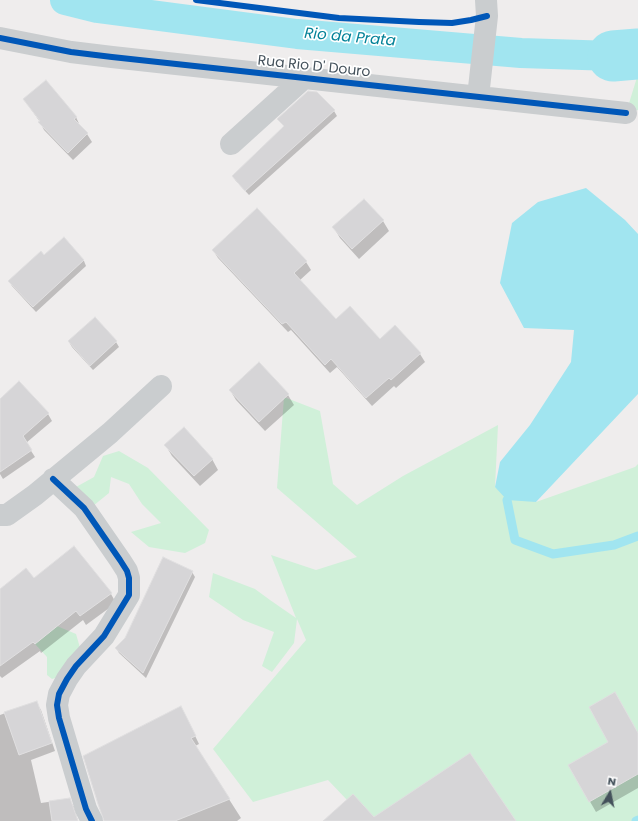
<!DOCTYPE html>
<style>
body{margin:0}
#map{position:relative;width:638px;height:821px;overflow:hidden;background:#efeded;font-family:Poppins,sans-serif}
canvas{display:block}
.north{position:absolute;left:590px;top:773px;width:40px;height:40px;-webkit-text-stroke:3px #fff;paint-order:stroke;rotate:10deg;font-size:11px;font-weight:700;line-height:16px;text-align:center;color:#44515b}
.north::after{content:'';display:block;margin:auto;width:14px;height:18px;background:#44515b;clip-path:polygon(50% 0,100% 100%,50% 72%,0 100%)}
</style>
<div id="map">
<canvas width="638" height="821"></canvas>
<div class="north">N</div>
</div>
<script>
const c = document.querySelector('canvas').getContext('2d');
c.lineJoin = 'round';
function paint(path, color) { c.fillStyle = color; c.fill(path, 'evenodd'); }
const toPath = rows => new Path2D(rows.map(r => 'M' + r).join(''));
function strokePath(path, color, width, dash) { c.strokeStyle = color; c.lineWidth = width; c.lineCap = dash ? 'butt' : 'round'; c.setLineDash(dash || []); c.stroke(path); }
function write(font, color, halo, rows, align = 'center') {
  c.font = font + ' Poppins,sans-serif'; c.lineWidth = 3.5; c.setLineDash([]); c.textBaseline = 'middle'; c.strokeStyle = halo; c.fillStyle = color; for (const [text, x, y, turn = 0] of rows) {
    c.save(); c.translate(x, y); c.rotate((+turn || 0) * Math.PI / 180); c.textAlign = isNaN(turn) ? turn : align; if (halo) c.strokeText(text, 0, 0); c.fillText(text, 0, 0); c.restore();
  }
}
const green = toPath([
 [638,74,638,110,626,113],
 [284,397,320,411,333,484,357,505,403,476,498,425,495,487,536,502,635,467,638,464,638,821,367,821,328,780,253,802,213,749,306,640,297,619,294,643,272,672,262,666,274,632,243,620,209,597,213,573,255,589,270,600,296,618,271,555,316,570,357,557,277,488],
 [119,451,148,468,209,530,205,543,185,553,149,547,131,532,161,523,142,504,129,484,111,477,109,493,93,506,76,487,94,477,103,456],
 [57,626,76,634,81,651,69,674,52,679,47,675,47,657,35,644]
]);
const water = toPath([
 [586,188,625,220,638,234,638,394,536,502,507,500,495,487,500,462,530,425,571,362,574,330,524,328,500,283,512,223,538,202]
]);
const shadow = toPath([
 [24,99,76,117,80,126,87,134,92,142,73,160,44,130,40,122],
 [334,111,337,116,249,195,236,181,233,176,284,127,279,119],
 [257,209,306,262,311,270,299,281,336,321,380,340,420,354,425,362,396,388,394,386,372,406,337,367,330,373,291,330,288,332,218,258,213,250],
 [383,221,389,231,359,259,340,238,334,228],
 [63,239,84,261,86,266,36,312,12,286,9,281,44,256],
 [69,342,116,342,119,347,93,370,72,347],
 [259,363,288,395,294,405,265,431,236,400,230,390],
 [19,383,48,414,52,421,26,443,35,457,3,479,0,474,0,401],
 [166,446,212,459,218,470,200,486,172,456],
 [192,572,195,577,146,678,119,653,116,648],
 [34,579,111,594,116,603,86,625,83,620,41,653,40,651,2,678,0,676,0,591],
 [36,702,41,710,55,751,31,760,41,803,69,799,74,807,78,821,0,821,0,715],
 [185,715,199,744,195,746,241,818,237,821,105,821],
 [638,735,638,788,596,812,569,765]
]);
const stream = toPath([
 [507,500,515,540,553,554,614,545,638,536],
 [636,821,638,820]
]);
const canal = toPath([
 [65,0,97,8,297,34,521,53,613,56]
]);
const river = toPath([
 [613,56,638,54]
]);
const building = toPath([
 [46,80,77,117,74,119,88,133,68,153,38,122,40,121,23,99,46,80],
 [308,91,317,92,335,110,245,191,232,176,284,126,277,119,308,91],
 [364,199,384,220,352,249,332,227,364,199],
 [257,208,307,261,294,273,336,319,350,306,380,339,395,325,421,353,391,380,389,378,366,398,331,359,325,365,286,322,282,324,212,250,257,208],
 [64,237,84,260,33,307,8,281,41,251,44,255,64,237],
 [95,317,117,341,90,366,68,341,95,317],
 [259,362,289,394,259,422,229,390,259,362],
 [19,381,49,413,23,436,32,450,0,472,0,399,19,381],
 [184,427,213,459,194,476,164,445,184,427],
 [74,546,112,593,80,616,76,611,35,644,33,642,0,666,0,589,26,568,34,578,74,546],
 [163,557,193,571,143,673,115,648,125,638,163,557],
 [615,692,638,733,638,774,589,802,568,765,608,742,589,707,615,692],
 [37,701,52,743,19,755,4,712,37,701],
 [181,706,196,736,191,738,230,799,175,821,104,821,98,804,83,756,181,706],
 [470,753,516,821,323,821,353,794,374,817,470,753],
 [70,798,78,821,52,821,49,801,70,798]
]);
const minor = toPath([
 [0,38,71,52,112,57,626,113],
 [478,97,487,16,486,0],
 [231,144,304,78],
 [53,479,84,508,120,560,127,571,129,578,129,595,104,636,76,666,67,679,59,694,57,705,59,718,86,809,92,821],
 [0,515,7,515,35,495,110,433,161,386]
]);
const cycleway = toPath([
 [196,0,339,18,419,22,452,23,471,20,487,16],
 [0,38,71,52,112,57,626,113],
 [53,479,84,508,120,560,127,571,129,578,129,595,104,636,76,666,67,679,59,694,57,705,59,718,86,809,92,821]
]);
const streetNames = [
 ["Rua Rio D' Douro",314,67,6]
];
const waterNames = [
 ["Rio da Prata",350,38,5]
];
paint(green, '#d0f0d9');
paint(water, '#a1e5f0');
paint(shadow, '#0003');
strokePath(stream, '#a1e5f0', 9);
strokePath(canal, '#a1e5f0', 30);
strokePath(river, '#a1e5f0', 51);
paint(building, '#d6d5d7');
strokePath(building, '#e0dfe0', 1);
strokePath(minor, '#cacdcf', 22);
strokePath(cycleway, '#0057b8', 6);
write('14px', '#44515b', '#fff', streetNames);
write('italic 15px', '#048298', '#fff', waterNames);
</script>
